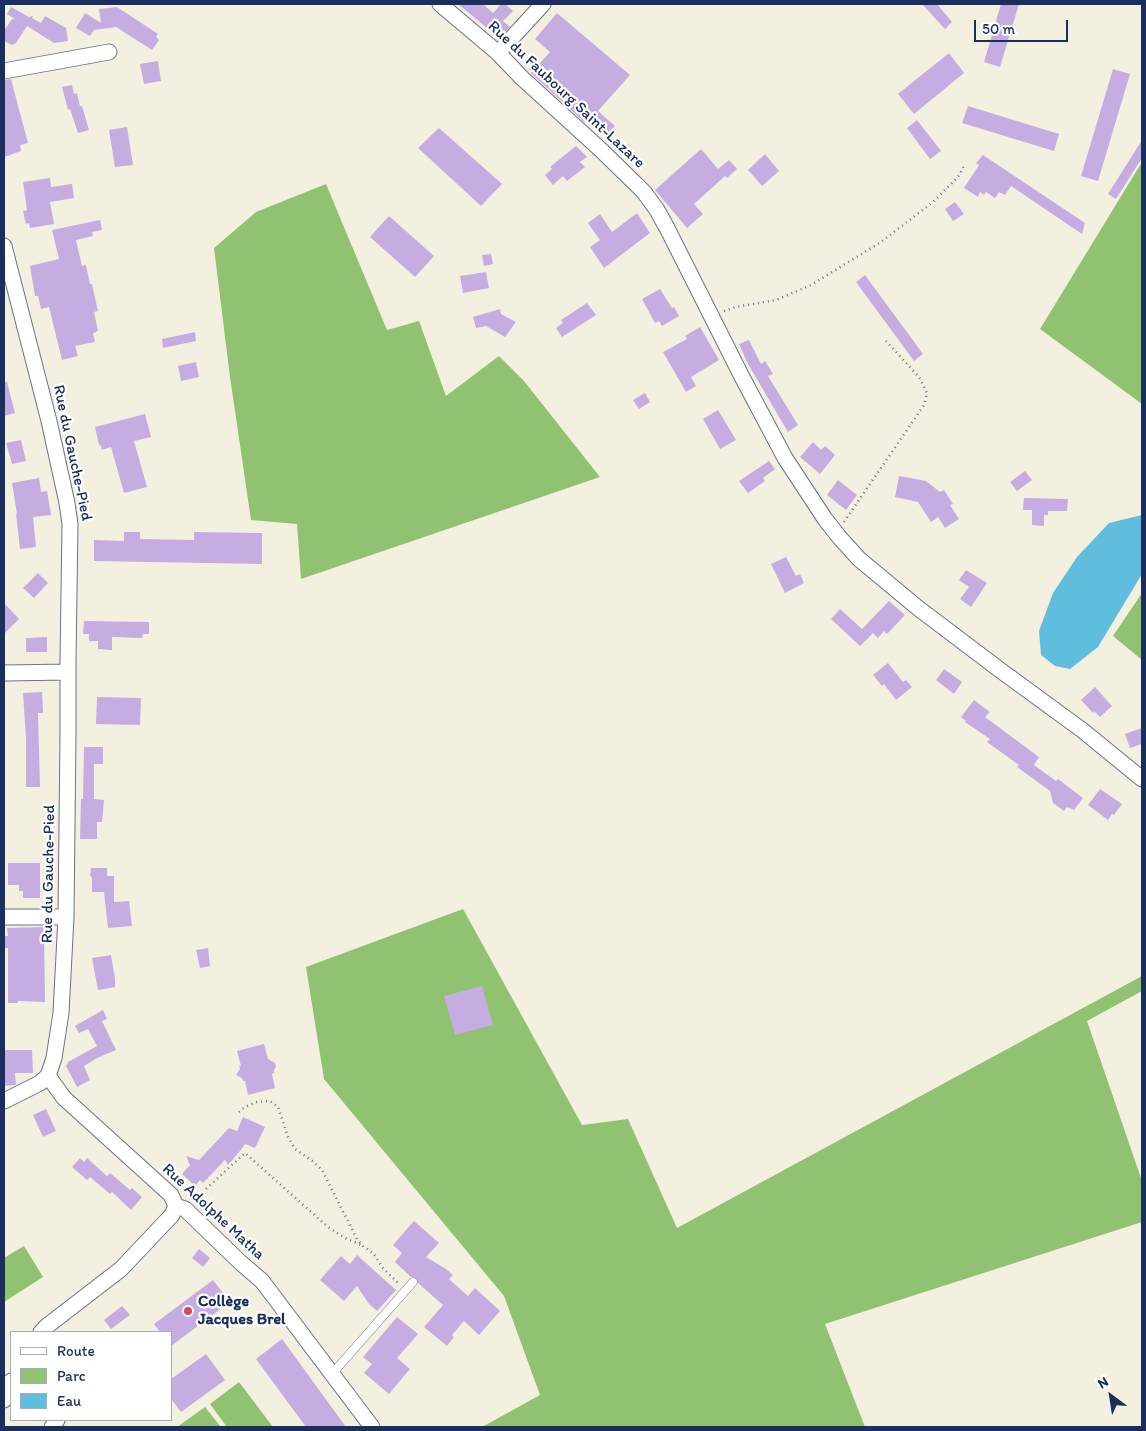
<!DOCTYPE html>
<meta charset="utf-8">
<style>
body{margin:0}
#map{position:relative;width:1146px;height:1431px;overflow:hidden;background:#f4f0df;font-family:Itim,sans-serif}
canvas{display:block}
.frame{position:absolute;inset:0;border:5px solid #1b2f5e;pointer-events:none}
.legend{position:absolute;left:10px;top:1331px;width:162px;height:90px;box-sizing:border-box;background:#fff;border:1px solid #a4acbf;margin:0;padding:6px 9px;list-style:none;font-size:15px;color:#1b2f5e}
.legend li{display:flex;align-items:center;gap:10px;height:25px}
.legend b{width:25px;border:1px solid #a4acbf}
.north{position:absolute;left:1086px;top:1371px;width:50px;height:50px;-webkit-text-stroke:4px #fff;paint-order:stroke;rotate:329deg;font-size:14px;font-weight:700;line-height:20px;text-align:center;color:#1b2f5e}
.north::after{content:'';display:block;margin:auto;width:18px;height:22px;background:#1b2f5e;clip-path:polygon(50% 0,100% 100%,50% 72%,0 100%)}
.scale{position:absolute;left:974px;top:20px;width:94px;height:22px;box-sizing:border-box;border:2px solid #1b2f5e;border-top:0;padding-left:6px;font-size:15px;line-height:18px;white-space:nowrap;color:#1b2f5e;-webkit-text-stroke:4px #fff;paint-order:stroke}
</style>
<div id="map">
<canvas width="1146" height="1431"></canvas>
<div class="frame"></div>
<ul class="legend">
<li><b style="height:6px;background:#fff"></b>Route</li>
<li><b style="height:14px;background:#91c272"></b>Parc</li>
<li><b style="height:14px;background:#5fbedd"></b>Eau</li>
</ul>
<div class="north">N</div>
<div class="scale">50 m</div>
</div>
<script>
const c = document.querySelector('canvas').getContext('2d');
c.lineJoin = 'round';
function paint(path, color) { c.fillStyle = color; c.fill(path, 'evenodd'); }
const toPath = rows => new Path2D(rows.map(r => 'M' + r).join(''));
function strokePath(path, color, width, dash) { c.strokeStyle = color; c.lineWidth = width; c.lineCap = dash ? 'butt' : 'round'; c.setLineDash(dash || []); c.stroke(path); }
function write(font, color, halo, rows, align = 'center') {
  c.font = font + ' Itim,sans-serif'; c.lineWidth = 4.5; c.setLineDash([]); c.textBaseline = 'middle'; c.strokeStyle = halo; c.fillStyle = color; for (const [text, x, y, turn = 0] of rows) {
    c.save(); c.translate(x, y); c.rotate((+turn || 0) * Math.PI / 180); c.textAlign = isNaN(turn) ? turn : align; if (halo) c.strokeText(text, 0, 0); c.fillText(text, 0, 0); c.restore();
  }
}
const green = toPath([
 [1142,162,1142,404,1040,329],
 [326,184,387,330,419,321,446,396,499,356,524,381,600,477,301,579,297,524,251,520,230,377,214,248,256,212],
 [1142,593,1142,660,1113,636],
 [463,909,582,1125,628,1119,677,1228,1142,976,1142,991,1087,1021,1142,1181,1142,1222,825,1324,865,1427,482,1427,540,1395,504,1296,324,1079,306,967],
 [24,1246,43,1277,4,1302,4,1258],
 [239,1382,273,1427,227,1427,210,1404],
 [205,1407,221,1427,177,1427]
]);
const water = toPath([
 [1142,515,1142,574,1098,647,1070,669,1055,666,1041,655,1039,631,1053,593,1077,557,1109,523]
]);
const building = toPath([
 [458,4,483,4,493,13,501,4,505,4,513,11,503,21,510,27,499,38],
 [922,4,937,4,952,22,945,29],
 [1001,4,1019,4,1000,67,984,62],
 [11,7,29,17,33,16,32,18,41,23,45,16,66,28,68,41,54,43,27,26,16,43,12,45,4,41,4,31,12,19,15,19,7,14],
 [117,7,158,34,156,37,159,40,152,50,116,27,94,30,90,36,76,28,85,13,101,23,99,9],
 [557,13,630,75,598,111,615,126,607,136,589,121,584,122,531,73,550,52,535,39],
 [949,53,964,73,914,114,898,94],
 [158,61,161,81,144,84,140,64],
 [1113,69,1130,74,1098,181,1081,176],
 [11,79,28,143,20,145,21,151,4,157,4,80],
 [72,85,74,94,77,93,80,106,82,106,89,130,78,133,70,109,68,110,62,87],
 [968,106,1059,134,1054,151,962,123],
 [917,120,941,151,930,159,907,128],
 [127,127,133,165,115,167,109,130],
 [439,128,502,184,481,206,418,148],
 [1142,140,1142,158,1116,199,1108,194],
 [576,146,587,157,580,162,585,167,567,181,563,176,553,185,545,175,552,169,550,167],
 [701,149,718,169,729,160,737,169,727,178,725,176,694,204,703,214,687,228,655,190],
 [765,154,779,171,762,186,748,170],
 [983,155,1085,223,1082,234,1011,186,1005,195,999,192,995,198,986,192,984,195,980,192,978,197,964,188,979,165,976,163],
 [50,178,51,187,72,184,74,198,50,202,54,224,30,228,29,223,26,224,23,211,27,210,23,182],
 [955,202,964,214,953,221,945,209],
 [637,213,650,233,604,268,590,247,600,240,588,223,600,214,612,232],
 [389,216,434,256,415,277,370,237],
 [100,220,102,230,92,232,93,236,76,240,82,266,86,265,90,284,92,284,98,311,94,312,98,331,93,333,95,342,75,346,78,356,62,360,49,307,41,309,38,296,35,296,30,266,59,259,52,230],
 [491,254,493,264,484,266,482,255],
 [486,272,489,288,463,293,460,276],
 [865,275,923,354,914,361,856,282],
 [660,289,672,308,674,307,679,316,662,326,659,321,655,323,642,299],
 [587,303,596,315,562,337,556,328,563,323,561,320],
 [500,309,501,314,516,322,505,337,486,326,476,328,473,317],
 [700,327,719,360,691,377,696,386,686,392,663,352,687,339,685,336],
 [195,332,196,341,163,348,162,339],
 [749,340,761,364,765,361,773,374,768,376,798,425,788,432,748,364,739,344],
 [196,362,199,377,181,381,178,366],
 [4,382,7,382,15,413,4,416],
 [645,393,650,402,639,409,633,400],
 [718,410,736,440,720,449,703,419],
 [145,414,151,437,134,441,147,487,124,493,111,447,102,450,100,444,99,445,95,427],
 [21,440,26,461,12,464,6,443],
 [813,442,821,450,825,446,835,455,820,474,800,457],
 [769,461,775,469,763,478,765,481,748,493,739,481],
 [1025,471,1032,480,1017,491,1010,482],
 [899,476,926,481,940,492,944,490,953,504,950,505,959,519,945,528,938,517,931,522,918,502,895,497],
 [39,478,41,492,47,491,51,515,33,517,36,547,20,549,16,514,17,514,12,483],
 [838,480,857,495,846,510,827,495],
 [1024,498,1068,499,1067,511,1048,511,1048,515,1044,515,1044,526,1032,525,1032,510,1023,510],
 [124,532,140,532,140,539,194,540,194,532,262,533,262,564,94,561,94,540,124,541],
 [786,557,796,576,800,574,804,583,785,593,771,564],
 [966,570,987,583,971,607,960,599,969,587,959,580],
 [38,573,48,583,34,598,23,588],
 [889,601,905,615,887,634,884,631,878,638,873,633,860,646,831,619,840,609,862,629],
 [4,603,19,619,4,634],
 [84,621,149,622,149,634,143,634,142,638,112,637,112,650,98,649,98,641,89,641,89,634,83,634],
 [47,637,47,652,26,652,26,638],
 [888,663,903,682,906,680,912,687,896,700,884,684,882,686,873,675],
 [944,669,962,682,954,694,936,680],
 [1095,687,1112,706,1100,717,1094,711,1093,713,1081,700],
 [42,692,43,713,38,713,40,787,26,787,26,739,23,693],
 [97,697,141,698,140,725,96,724],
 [974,700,990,712,985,717,1039,757,1034,765,1056,781,1058,779,1083,798,1074,810,1067,807,1064,811,1053,803,1050,791,1017,767,1019,765,987,742,990,739,965,722,966,721,961,717],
 [1142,728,1142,744,1130,748,1125,734],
 [84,747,103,747,103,764,94,764,94,799,104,800,102,822,97,822,97,839,80,839,81,799,83,799],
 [1100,789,1122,804,1114,815,1112,814,1108,820,1088,805],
 [8,863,40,863,40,898,23,898,23,891,19,891,19,885,8,885],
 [91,868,107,868,107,876,114,876,114,902,129,901,132,926,108,928,104,892,92,892,92,878,90,875],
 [44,927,45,1002,18,1001,18,1003,8,1003,8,948,4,948,4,936,8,936,7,928],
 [208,948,210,966,200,968,196,950],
 [111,955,115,979,115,987,98,990,92,958],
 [482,986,493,1025,455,1035,444,996],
 [103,1010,107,1019,102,1021,116,1050,97,1058,84,1066,90,1080,77,1087,66,1066,68,1062,97,1046,88,1029,79,1033,75,1026],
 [264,1044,268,1059,275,1063,276,1066,274,1070,274,1073,272,1074,275,1088,248,1095,245,1081,243,1081,242,1078,236,1075,240,1069,239,1066,241,1066,237,1051],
 [4,1050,32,1050,33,1073,15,1073,16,1085,4,1086],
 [46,1109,56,1131,43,1137,33,1115],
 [243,1117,265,1127,255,1148,245,1144,240,1151,228,1165,225,1160,203,1183,200,1180,195,1186,182,1174,190,1165,186,1156,199,1160,229,1128,237,1131],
 [80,1158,84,1162,87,1158,107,1176,110,1173,130,1190,132,1188,142,1197,131,1210,112,1192,110,1194,90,1177,87,1180,72,1167],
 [414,1221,439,1243,426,1257,446,1269,453,1275,449,1279,468,1296,475,1288,500,1311,479,1335,464,1321,452,1335,454,1337,447,1346,424,1327,443,1305,418,1283,416,1278,411,1277,395,1262,402,1253,393,1245],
 [199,1249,210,1258,203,1267,192,1258],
 [357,1255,396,1290,377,1311,369,1304,357,1286,344,1301,320,1280,341,1256,350,1264],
 [213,1280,230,1302,171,1346,171,1332,160,1332,154,1324],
 [122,1306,130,1315,111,1329,104,1320],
 [397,1317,418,1334,397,1358,410,1369,389,1394,364,1373,372,1364,363,1357],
 [282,1339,346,1427,306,1427,256,1359],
 [206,1354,225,1380,181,1412,171,1399,171,1379]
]);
const path = toPath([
 [724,311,736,307,776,300,811,285,881,242,933,202,958,177,964,166],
 [844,522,924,405,927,393,919,377,886,341],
 [239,1112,245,1107,256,1102,270,1101,278,1107,288,1137,295,1149,314,1162,322,1170,357,1239,363,1246,374,1254,382,1267,399,1284],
 [195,1199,245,1153,328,1227,345,1238,361,1245]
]);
const service = toPath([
 [332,1374,413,1282]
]);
const minor = toPath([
 [440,4,498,53,522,78,601,150,644,192,657,210,667,228,741,375,785,458,825,519,840,538,859,559,918,608,1000,670,1082,730,1142,779],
 [498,53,543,4],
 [4,71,109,52],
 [4,246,49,421,67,503,70,524,68,662,68,734,66,917,61,1013,54,1058,48,1076],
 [4,673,68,672],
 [4,917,66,917],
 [4,1101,40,1083,48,1076,64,1098,171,1195,176,1206,185,1209,241,1263,262,1281,372,1427],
 [41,1332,47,1326,121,1269,172,1215,176,1206],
 [4,1400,11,1381],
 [52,1427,57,1420]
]);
const markers = [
 [188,1311,5,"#d1495b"]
];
const streetNames = [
 ["Rue du Faubourg Saint-Lazare",566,95,43],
 ["Rue du Gauche-Pied",72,453,78],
 ["Rue du Gauche-Pied",49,874,-89],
 ["Rue Adolphe Matha",213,1212,43]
];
const poiNames = [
 ["Collège",198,1302],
 ["Jacques Brel",198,1320]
];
paint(green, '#91c272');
paint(water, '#5fbedd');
paint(building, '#c6ade1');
strokePath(service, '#67738b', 9);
strokePath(minor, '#67738b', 17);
strokePath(path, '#67738b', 2.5, [1, 4]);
strokePath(service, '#fff', 8);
strokePath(minor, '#fff', 15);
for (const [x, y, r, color] of markers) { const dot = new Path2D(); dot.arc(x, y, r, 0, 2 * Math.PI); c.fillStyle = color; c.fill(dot); strokePath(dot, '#fff', 2); }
write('16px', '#1b2f5e', '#fff', streetNames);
write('bold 16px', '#1b2f5e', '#fff', poiNames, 'left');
</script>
